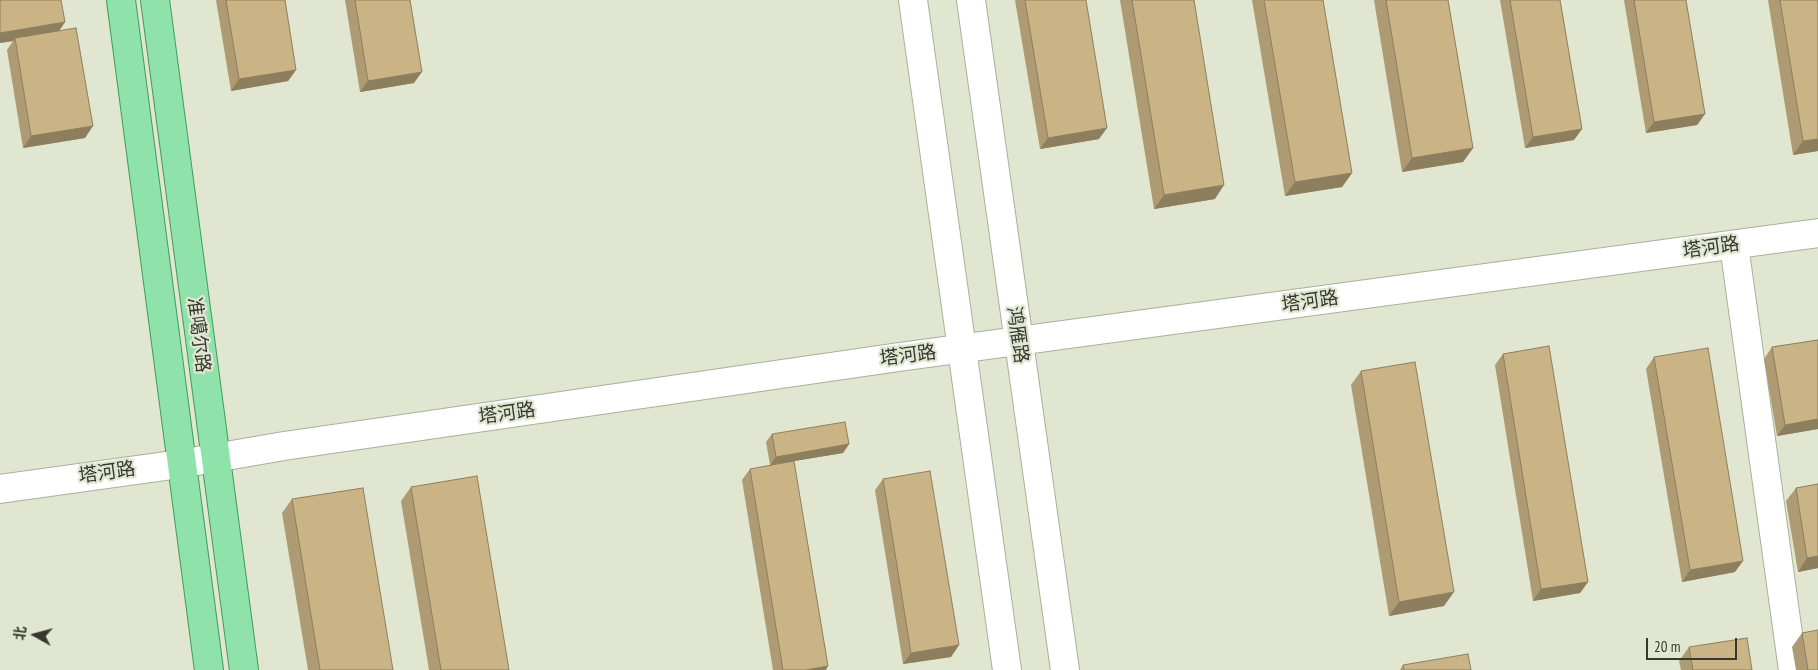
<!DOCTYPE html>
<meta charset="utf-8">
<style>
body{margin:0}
#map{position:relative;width:1818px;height:670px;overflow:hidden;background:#e1e6d1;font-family:"PT Sans Narrow","Noto Sans SC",sans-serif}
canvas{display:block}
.north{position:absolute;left:10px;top:610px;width:50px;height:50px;-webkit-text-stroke:4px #e1e6d1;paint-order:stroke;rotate:277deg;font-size:14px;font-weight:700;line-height:20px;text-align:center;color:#373931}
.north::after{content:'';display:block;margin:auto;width:18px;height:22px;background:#373931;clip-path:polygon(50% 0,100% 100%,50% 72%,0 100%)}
.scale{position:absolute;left:1646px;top:638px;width:91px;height:22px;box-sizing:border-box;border:2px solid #373931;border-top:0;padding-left:6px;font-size:15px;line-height:18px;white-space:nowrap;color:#373931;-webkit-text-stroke:4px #e1e6d1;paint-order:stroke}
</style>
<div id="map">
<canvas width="1818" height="670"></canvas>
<div class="north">北</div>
<div class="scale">20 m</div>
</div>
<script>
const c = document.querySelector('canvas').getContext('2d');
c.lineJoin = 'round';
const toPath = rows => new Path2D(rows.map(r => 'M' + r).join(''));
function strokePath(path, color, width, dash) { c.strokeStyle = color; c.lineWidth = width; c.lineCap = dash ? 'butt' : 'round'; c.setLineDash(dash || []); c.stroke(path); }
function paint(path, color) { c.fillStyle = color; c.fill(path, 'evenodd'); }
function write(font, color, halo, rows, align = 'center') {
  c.font = font + ' "PT Sans Narrow","Noto Sans SC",sans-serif'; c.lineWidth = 4.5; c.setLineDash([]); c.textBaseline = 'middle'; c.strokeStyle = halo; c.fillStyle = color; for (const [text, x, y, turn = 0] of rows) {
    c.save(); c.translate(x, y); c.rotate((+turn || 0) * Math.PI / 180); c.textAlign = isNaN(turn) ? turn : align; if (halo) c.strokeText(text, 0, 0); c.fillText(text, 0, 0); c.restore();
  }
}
const minor = toPath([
 [913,0,1007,670],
 [971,0,1065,670],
 [1734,245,1793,670],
 [0,489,180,464,284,446,899,357,1818,233]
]);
const major = toPath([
 [121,0,209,670],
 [155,0,244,670]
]);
const wall = toPath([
 [216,0,285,0,296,70,288,81,231,91],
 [345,0,410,0,414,83,360,92],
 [1015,0,1086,0,1099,139,1040,149],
 [1120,0,1194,0,1215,199,1154,209],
 [1252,0,1323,0,1352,173,1342,187,1285,196],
 [1374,0,1448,0,1473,148,1463,162,1402,172],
 [1500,0,1560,0,1582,129,1574,140,1525,148],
 [1624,0,1686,0,1705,114,1697,125,1646,133],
 [1768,0,1818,0,1818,151,1793,155],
 [65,22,59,31,85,138,23,148,7,50,13,41,0,43],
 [1818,340,1818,429,1777,436,1764,359,1772,347],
 [1503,354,1588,582,1580,593,1533,601,1495,365],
 [1654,357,1735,572,1682,582,1646,369],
 [1361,371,1444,606,1389,616,1351,385],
 [772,434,849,444,843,453,770,465,766,442],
 [750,469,826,670,773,670,742,480],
 [883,479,959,645,951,657,903,664,875,490],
 [1818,484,1818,568,1798,572,1786,501,1796,488],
 [411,487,509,670,429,670,401,501],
 [292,499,393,670,308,670,282,513],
 [1802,633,1818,670,1796,670,1792,647],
 [1689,647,1752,670,1681,670,1679,661],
 [1403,665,1471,670,1400,670]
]);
const shadedWall = toPath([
 [65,22,57,34,15,38,13,41,0,43,0,33],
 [296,70,288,81,231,91,239,79],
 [422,72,414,83,360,92,368,81],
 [1705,114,1697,125,1646,133,1654,122],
 [93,126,85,138,23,148,31,136],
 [1107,128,1099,139,1040,149,1048,138],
 [1582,129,1574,140,1525,148,1533,137],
 [1818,139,1818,151,1793,155,1803,141],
 [1473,148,1463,162,1402,172,1412,158],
 [1352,173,1342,187,1285,196,1295,182],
 [1224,185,1215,199,1154,209,1164,195],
 [1818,419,1818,429,1777,436,1785,425],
 [849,444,843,453,770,465,776,457],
 [1818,556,1818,568,1798,572,1807,558],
 [1743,561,1735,572,1682,582,1690,570],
 [1588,582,1580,593,1533,601,1541,589],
 [1454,592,1444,606,1389,616,1399,602],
 [959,645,951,657,903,664,911,653],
 [828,666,826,670,806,670]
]);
const building = toPath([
 [0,0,61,0,65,22,0,33,0,0],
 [226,0,285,0,296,70,239,79,226,0],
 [355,0,410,0,422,72,368,81,355,0],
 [1025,0,1086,0,1107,128,1048,138,1025,0],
 [1132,0,1194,0,1224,185,1164,195,1132,0],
 [1264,0,1323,0,1352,173,1295,182,1264,0],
 [1386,0,1448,0,1473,148,1412,158,1386,0],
 [1510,0,1560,0,1582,129,1533,137,1510,0],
 [1634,0,1686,0,1705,114,1654,122,1634,0],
 [1780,0,1818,0,1818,139,1803,141,1780,0],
 [76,28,93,126,31,136,15,38,76,28],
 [1818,340,1818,419,1785,425,1772,347,1818,340],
 [1549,346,1588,582,1541,589,1503,354,1549,346],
 [1708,348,1743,561,1690,570,1654,357,1708,348],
 [1415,362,1454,592,1399,602,1361,371,1415,362],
 [845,422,849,444,776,457,772,434,845,422],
 [794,461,828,666,806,670,783,670,750,469,794,461],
 [930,471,959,645,911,653,883,479,930,471],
 [477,476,509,670,441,670,411,487,477,476],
 [1818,484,1818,556,1807,558,1796,488,1818,484],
 [363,488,393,670,320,670,292,499,363,488],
 [1818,630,1818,670,1808,670,1802,633,1818,630],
 [1747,638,1752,670,1693,670,1689,647,1747,638],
 [1468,654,1471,670,1404,670,1403,665,1468,654]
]);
const streetNames = [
 ["塔河路",1711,248,-8],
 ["塔河路",1310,302,-8],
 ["准噶尔路",198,335,83],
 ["鸿雁路",1017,335,82],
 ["塔河路",908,356,-7],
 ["塔河路",507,414,-8],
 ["塔河路",107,473,-8]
];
strokePath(minor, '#aaaf9b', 30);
strokePath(major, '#409b5b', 30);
strokePath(minor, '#fff', 28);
strokePath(major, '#8fe3aa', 28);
paint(wall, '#ae9b73');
paint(shadedWall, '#8d7e5e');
paint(building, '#cab486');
strokePath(building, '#8d7e5e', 1);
write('19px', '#373931', '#e1e6d1', streetNames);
</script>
